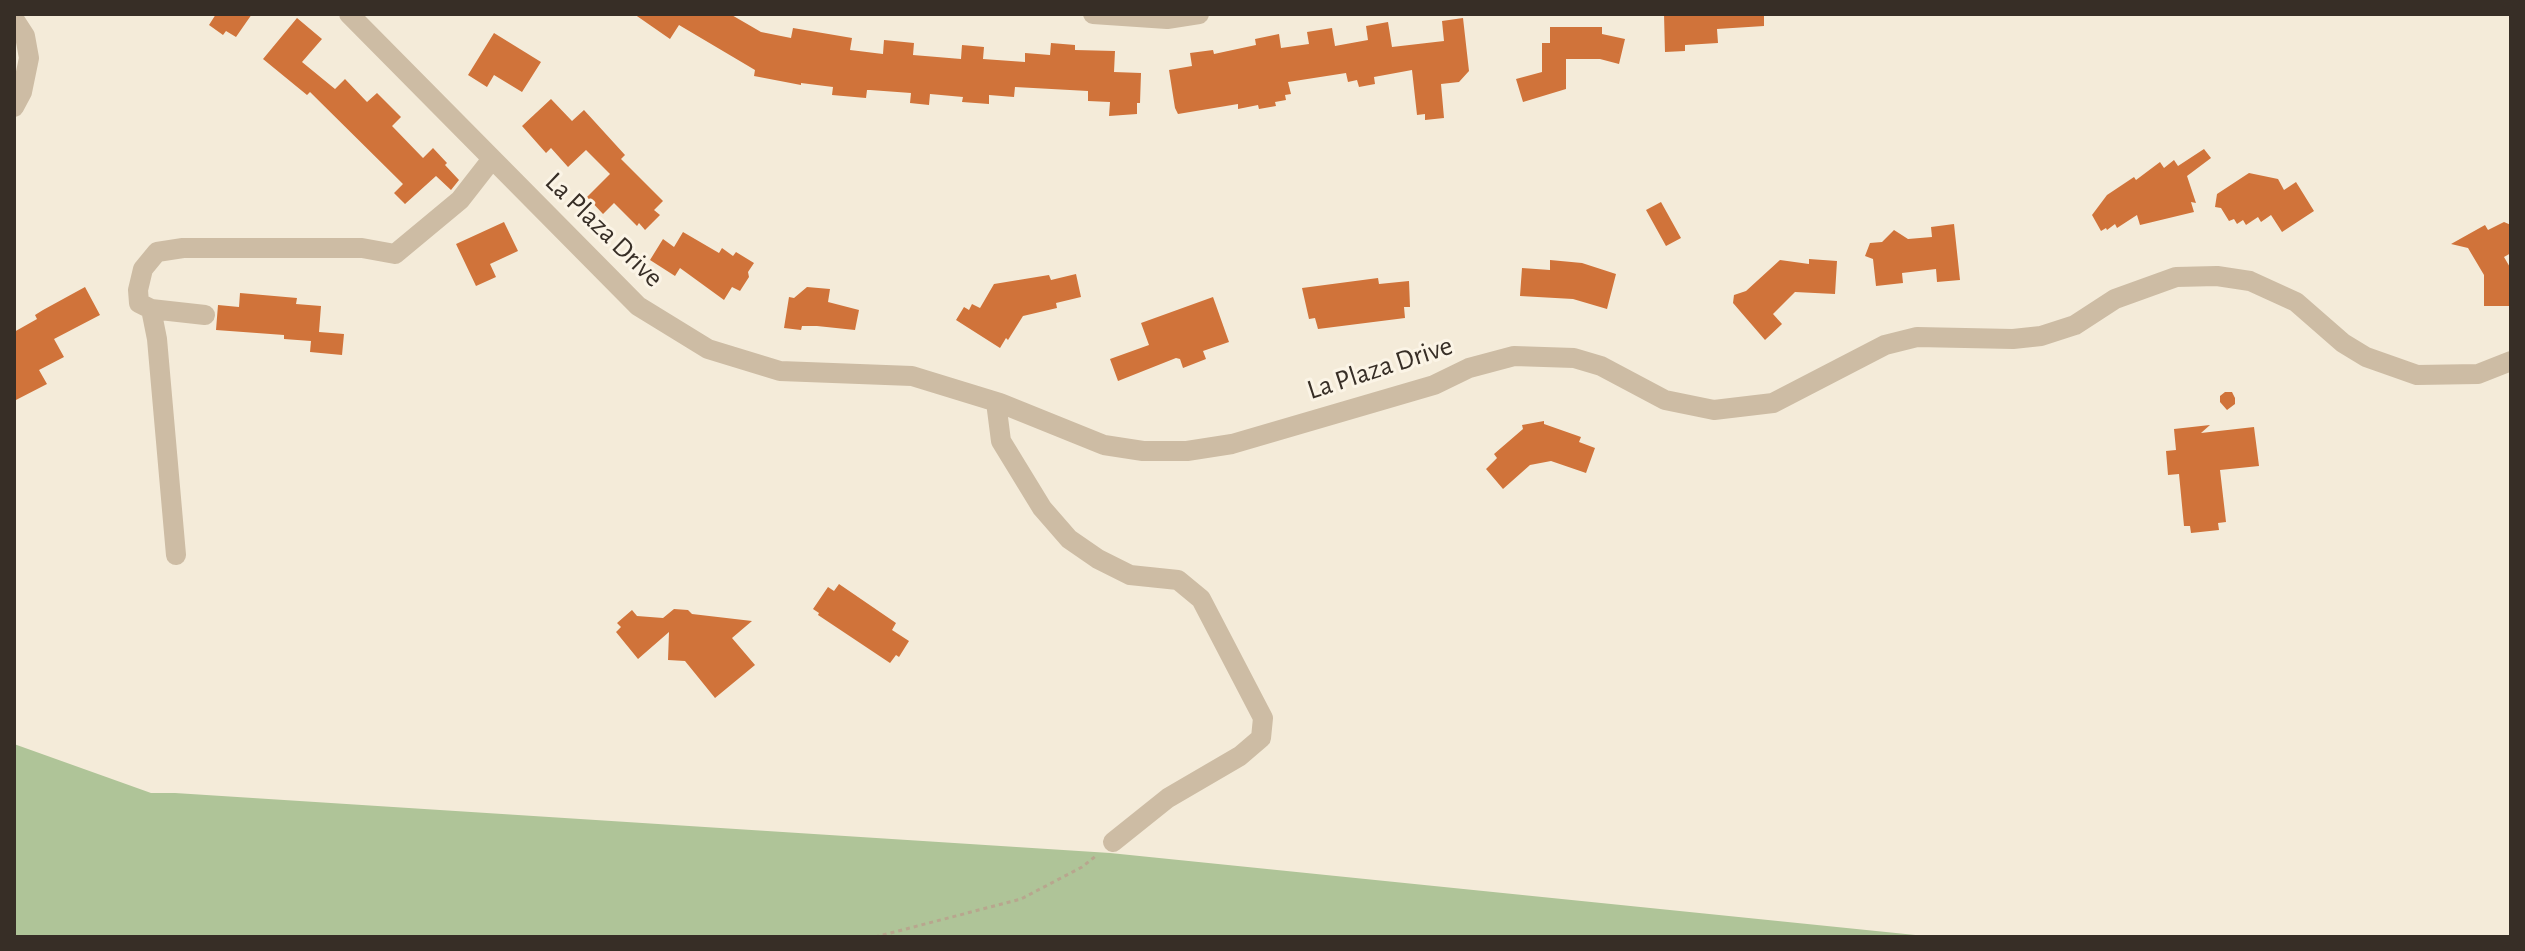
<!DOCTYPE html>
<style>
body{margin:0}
#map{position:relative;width:2525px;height:951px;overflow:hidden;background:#f4ebd9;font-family:"Alegreya Sans",sans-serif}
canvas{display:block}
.frame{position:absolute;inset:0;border:16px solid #372e26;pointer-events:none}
</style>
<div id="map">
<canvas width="2525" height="951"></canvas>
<div class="frame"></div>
</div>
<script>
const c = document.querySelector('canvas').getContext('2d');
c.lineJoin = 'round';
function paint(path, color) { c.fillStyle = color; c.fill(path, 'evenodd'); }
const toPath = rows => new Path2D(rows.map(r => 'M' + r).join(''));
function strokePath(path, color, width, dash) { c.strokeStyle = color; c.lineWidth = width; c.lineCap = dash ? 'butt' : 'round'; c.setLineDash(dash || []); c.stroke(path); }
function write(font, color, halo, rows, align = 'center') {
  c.font = font + ' "Alegreya Sans",sans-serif'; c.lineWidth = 6; c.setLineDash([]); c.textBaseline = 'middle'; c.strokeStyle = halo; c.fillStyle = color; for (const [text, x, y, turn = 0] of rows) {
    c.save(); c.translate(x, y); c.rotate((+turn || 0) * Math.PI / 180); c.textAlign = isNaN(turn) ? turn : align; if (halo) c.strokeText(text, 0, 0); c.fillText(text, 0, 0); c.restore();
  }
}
const green = toPath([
 [14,744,151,793,175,793,1110,853,1935,937,14,937]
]);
const building = toPath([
 [216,14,252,14,236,37,226,31,223,35,209,25],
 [634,14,730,14,761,32,791,38,793,28,852,38,850,50,883,54,884,40,914,43,913,55,961,59,962,45,984,47,983,59,1025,62,1025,53,1050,55,1051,43,1075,45,1075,50,1115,51,1114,72,1141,73,1140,103,1137,103,1137,114,1109,116,1110,102,1088,101,1088,91,1015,87,1014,97,989,95,989,104,962,102,963,97,930,94,929,105,910,103,911,93,870,90,867,90,866,98,832,95,833,87,801,83,801,85,754,76,755,70,679,25,670,39],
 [1664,14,1764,14,1764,26,1717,29,1718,43,1685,45,1685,51,1665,52],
 [297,18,322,39,302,62,335,89,345,79,367,102,377,93,401,117,392,126,423,158,433,148,447,163,445,165,459,180,451,190,436,176,405,204,394,193,403,184,310,92,307,95,263,59],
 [1463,18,1469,71,1459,82,1441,84,1444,118,1425,120,1425,114,1417,115,1412,70,1374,77,1375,84,1359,87,1357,80,1348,82,1346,73,1288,82,1291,94,1285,95,1286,100,1275,102,1276,106,1259,109,1258,105,1238,109,1238,104,1178,114,1175,108,1169,70,1192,66,1190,53,1213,50,1214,54,1256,45,1255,39,1279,34,1281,48,1309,44,1307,32,1332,28,1335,46,1368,40,1366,26,1388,22,1392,47,1444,41,1442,21],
 [1550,27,1602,27,1602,34,1625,39,1619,64,1600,59,1566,59,1566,89,1523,102,1516,79,1542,72,1542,43,1550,43],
 [494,33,541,62,522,92,494,75,487,87,468,75],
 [551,99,572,121,584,110,625,155,621,159,663,201,654,210,660,215,645,230,639,223,637,226,614,203,603,214,587,197,610,174,586,150,568,167,551,148,546,153,522,126],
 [2204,149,2211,158,2187,176,2196,203,2191,202,2194,212,2140,225,2137,215,2117,228,2115,224,2107,230,2106,228,2101,231,2092,215,2107,195,2134,177,2136,180,2160,162,2164,168,2174,160,2178,166],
 [2249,173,2278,179,2284,190,2296,182,2314,211,2282,232,2271,215,2261,222,2258,217,2246,225,2243,220,2237,224,2234,219,2229,221,2221,208,2215,207,2217,194],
 [1661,202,1681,238,1666,246,1646,210],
 [504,222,518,251,490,264,496,277,476,286,456,244],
 [2504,222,2511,225,2511,253,2504,257,2511,269,2511,306,2484,306,2484,275,2468,248,2451,244,2485,225,2488,230],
 [1954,224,1960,280,1937,282,1936,269,1902,273,1903,283,1876,286,1873,259,1865,256,1870,243,1882,242,1894,230,1908,239,1932,237,1931,227],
 [683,232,719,253,722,248,733,256,736,252,754,263,748,272,749,277,740,291,732,287,724,300,680,268,675,276,650,260,663,239,674,247],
 [1809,259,1837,261,1835,294,1795,292,1773,314,1782,324,1765,340,1733,303,1734,295,1746,291,1780,260,1809,264],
 [1550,260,1582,263,1616,274,1607,309,1573,299,1520,296,1522,268,1550,270],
 [1076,274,1081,297,1056,303,1057,308,1023,316,1008,340,1006,338,1000,348,956,320,964,307,969,310,972,304,980,308,994,284,1049,275,1051,280],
 [1378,278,1379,284,1409,281,1410,307,1404,307,1405,318,1318,329,1315,318,1309,319,1302,288],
 [85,287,100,315,54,339,64,357,39,370,47,384,14,401,14,332,37,319,35,315,43,310],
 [807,287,830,289,828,302,859,310,855,330,817,326,802,326,801,330,784,328,789,297,794,298],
 [240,293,297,298,296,304,321,306,319,332,344,334,342,355,310,352,311,341,284,339,284,335,216,330,218,305,239,307],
 [1213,297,1229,342,1203,351,1206,359,1183,368,1180,359,1176,358,1118,381,1110,359,1149,345,1141,323],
 [2225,392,2232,392,2235,398,2235,404,2227,410,2220,402,2220,396],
 [1544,421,1544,424,1581,437,1579,442,1595,448,1586,473,1551,461,1530,465,1503,489,1486,469,1497,458,1494,454,1523,429,1522,425],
 [2210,425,2201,433,2254,427,2259,466,2220,470,2226,522,2218,523,2219,530,2191,533,2190,526,2184,526,2179,474,2168,475,2166,451,2176,450,2174,429],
 [839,584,896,623,892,630,909,641,899,657,896,655,890,663,818,615,819,613,813,609,828,587,834,591],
 [674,609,688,610,692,614,752,621,732,638,755,665,715,698,685,661,668,660,669,632,638,659,616,632,621,627,617,623,632,610,637,616,663,618]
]);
const path = toPath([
 [875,937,1021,899,1082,867,1097,855]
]);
const minor = toPath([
 [349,14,638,306,708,349,780,371,912,376,1000,403,1104,445,1143,451,1187,451,1232,444,1434,385,1469,368,1514,356,1574,358,1601,366,1665,400,1714,410,1773,403,1885,345,1917,337,2013,339,2041,336,2075,325,2115,299,2176,277,2217,276,2250,281,2296,302,2343,343,2366,357,2417,375,2478,374,2511,361],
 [1093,14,1167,19,1199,14],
 [14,19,25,36,29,58,22,92,14,107],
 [151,309,157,339,176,555],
 [205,315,151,309,139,303,138,290,143,269,157,252,183,248,362,248,395,254,460,200,492,159],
 [996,402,1001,441,1042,508,1069,539,1098,559,1130,575,1178,580,1201,599,1263,718,1261,738,1240,756,1168,798,1113,842]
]);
const streetNames = [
 ["La Plaza Drive",604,230,44],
 ["La Plaza Drive",1380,368,-18]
];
paint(green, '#afc498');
paint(building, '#d0733a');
strokePath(path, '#b8a68e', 3, [4, 4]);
strokePath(minor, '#cdbca4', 20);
write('28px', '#372e26', '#fbf4e6', streetNames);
</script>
